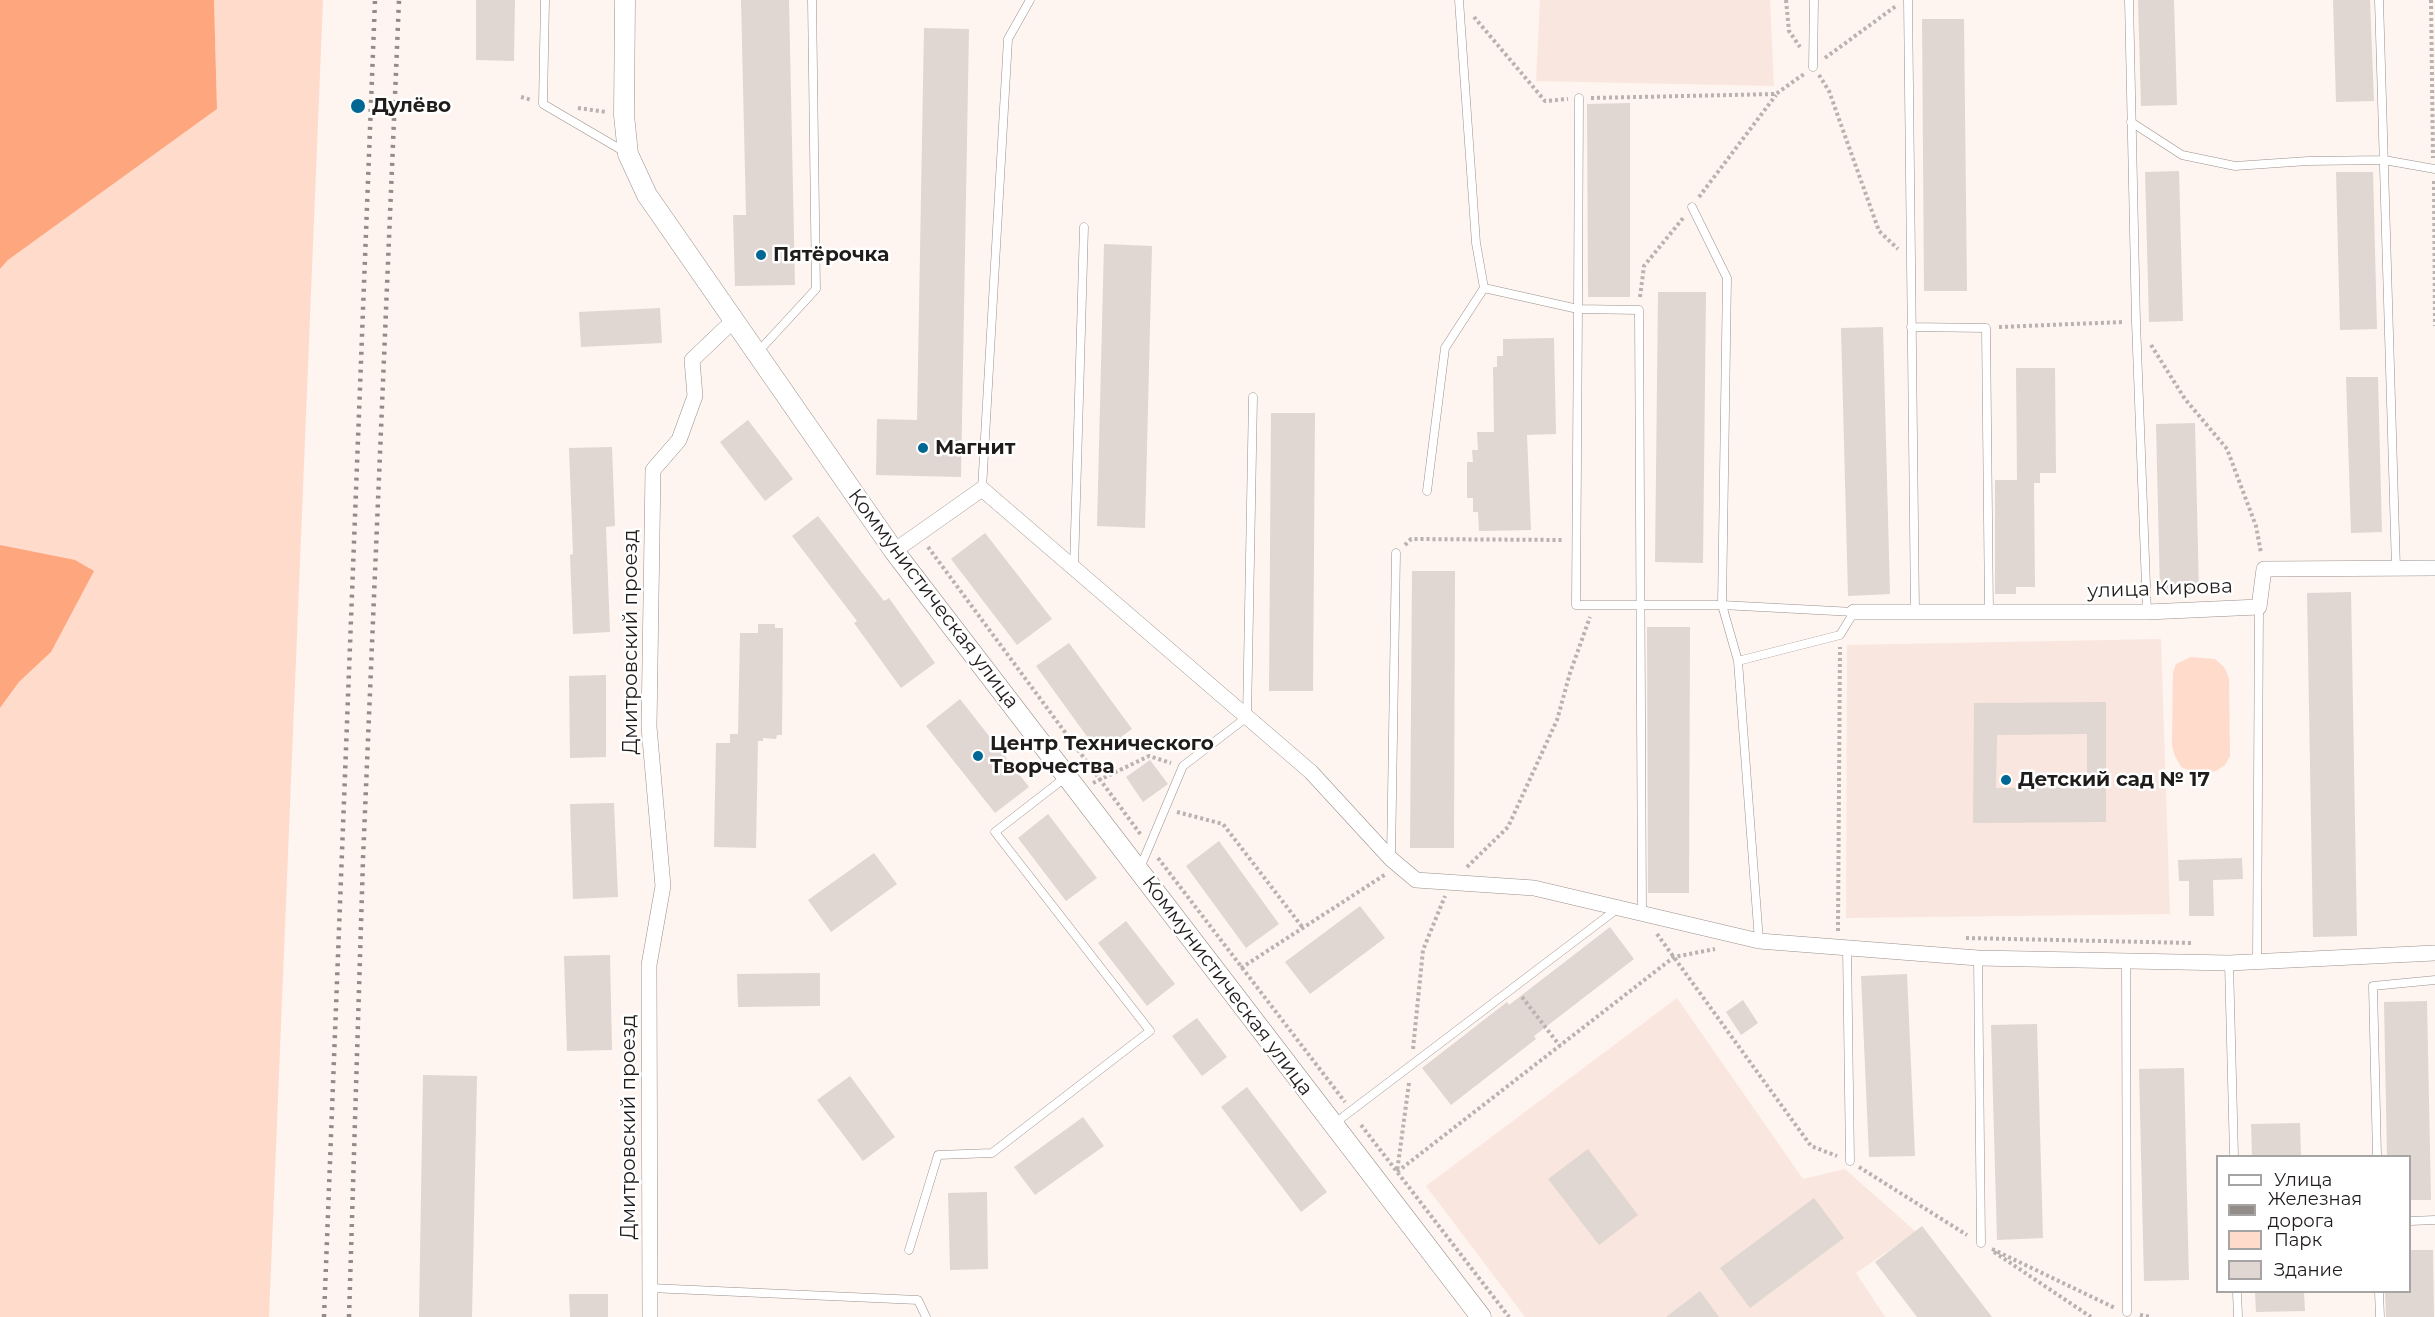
<!DOCTYPE html>
<meta charset="utf-8">
<style>
body{margin:0}
#map{position:relative;width:2435px;height:1317px;overflow:hidden;background:#fef4f0;font-family:Montserrat,sans-serif}
canvas{display:block}
.legend{position:absolute;left:2216px;top:1155px;width:195px;height:138px;box-sizing:border-box;background:#fff;border:2px solid #a6a4a4;margin:0;padding:8px 10px;list-style:none;font-size:18px;color:#201c1b}
.legend li{display:flex;align-items:center;gap:12px;height:30px}
.legend b{width:30px;border:2px solid #a6a4a4}
</style>
<div id="map">
<canvas width="2435" height="1317"></canvas>
<ul class="legend">
<li><b style="height:8px;background:#fff"></b>Улица</li>
<li><b style="height:8px;background:#928b88"></b>Железная дорога</li>
<li><b style="height:16px;background:#ffdbcb"></b>Парк</li>
<li><b style="height:16px;background:#e0d6d2"></b>Здание</li>
</ul>
</div>
<script>
const c = document.querySelector('canvas').getContext('2d');
c.lineJoin = 'round';
function paint(path, color) { c.fillStyle = color; c.fill(path, 'evenodd'); }
const toPath = rows => new Path2D(rows.map(r => 'M' + r).join(''));
function strokePath(path, color, width, dash) { c.strokeStyle = color; c.lineWidth = width; c.lineCap = dash ? 'butt' : 'round'; c.setLineDash(dash || []); c.stroke(path); }
function write(font, color, halo, rows, align = 'center') {
  c.font = font + ' Montserrat,sans-serif'; c.lineWidth = 5; c.setLineDash([]); c.textBaseline = 'middle'; c.strokeStyle = halo; c.fillStyle = color; for (const [text, x, y, turn = 0] of rows) {
    c.save(); c.translate(x, y); c.rotate((+turn || 0) * Math.PI / 180); c.textAlign = isNaN(turn) ? turn : align; if (halo) c.strokeText(text, 0, 0); c.fillText(text, 0, 0); c.restore();
  }
}
const built = toPath([
 [1540,0,1770,0,1774,86,1536,81],
 [2161,639,2170,914,1846,918,1847,645],
 [1677,998,1803,1179,1845,1169,1916,1232,1856,1273,1885,1317,1525,1317,1426,1186]
]);
const green = toPath([
 [214,0,323,0,269,1317,0,1317,0,708,19,682,51,652,3,546,0,545,0,269,8,260,217,109],
 [2191,657,2215,659,2224,667,2229,678,2230,756,2225,765,2216,771,2206,773,2193,772,2181,767,2175,756,2172,746,2173,673,2176,664]
]);
const forest = toPath([
 [0,0,214,0,217,109,8,260,0,269],
 [0,545,75,560,94,571,51,652,19,682,0,708]
]);
const building = toPath([
 [476,0,515,0,514,61,476,60],
 [741,0,789,0,795,285,735,286,733,215,746,215],
 [2138,0,2174,0,2177,105,2141,106],
 [2333,0,2370,0,2374,101,2336,102],
 [1922,19,1964,19,1967,291,1924,291],
 [924,28,969,29,961,477,876,475,877,419,917,420],
 [1630,103,1630,297,1588,297,1587,104],
 [2179,171,2183,321,2149,322,2145,172],
 [2336,172,2373,172,2377,329,2340,330],
 [1104,244,1152,246,1145,528,1097,526],
 [1658,292,1706,292,1703,563,1655,562],
 [660,308,662,343,581,347,579,312],
 [1883,327,1890,594,1848,596,1841,328],
 [1554,338,1556,434,1527,435,1531,530,1479,531,1478,512,1473,512,1473,498,1467,498,1467,462,1473,462,1472,450,1478,450,1477,432,1494,432,1493,367,1497,367,1497,356,1503,356,1503,339],
 [2016,368,2055,368,2056,473,2040,473,2040,483,2034,483,2035,587,2016,587,2016,594,1995,594,1995,480,2017,480],
 [2346,377,2378,377,2382,532,2351,533],
 [1271,413,1315,413,1313,691,1269,691],
 [748,420,793,479,765,501,720,442],
 [2195,423,2199,592,2160,593,2156,424],
 [612,447,615,526,606,527,610,632,573,634,570,555,573,554,569,448],
 [818,516,884,601,889,598,935,663,901,688,854,623,857,621,792,536],
 [985,533,1052,619,1017,645,951,559],
 [1412,571,1455,571,1454,848,1410,848],
 [2351,592,2357,936,2313,937,2307,593],
 [758,624,775,624,775,628,783,628,782,735,777,735,776,739,763,738,763,741,758,741,756,848,714,847,716,743,730,743,730,734,738,734,740,633,758,633],
 [1647,627,1690,627,1689,893,1648,893],
 [1069,643,1132,729,1099,753,1036,666],
 [606,675,606,757,570,758,569,676],
 [960,699,1029,787,995,813,926,726],
 [2106,702,2106,822,1973,823,1974,703],
 [2087,734,2087,787,1996,788,1997,735],
 [1150,760,1168,784,1143,802,1126,777],
 [614,803,618,897,573,899,570,804],
 [1048,814,1097,878,1066,901,1018,838],
 [1219,841,1279,924,1246,948,1186,866],
 [874,853,897,884,831,932,808,900],
 [2242,858,2243,879,2213,880,2214,916,2189,916,2189,881,2179,881,2178,860],
 [1360,906,1385,938,1310,994,1285,962],
 [1126,921,1175,984,1147,1006,1098,943],
 [1610,927,1634,959,1534,1036,1536,1039,1451,1105,1422,1068,1507,1002,1509,1005],
 [610,955,612,1050,567,1051,564,956],
 [820,973,820,1006,738,1007,737,974],
 [1907,974,1915,1156,1869,1157,1861,976],
 [1743,1000,1758,1023,1741,1035,1726,1012],
 [2427,1001,2431,1200,2409,1200,2409,1156,2387,1156,2384,1002],
 [1197,1018,1227,1057,1202,1076,1172,1036],
 [2037,1024,2043,1238,1997,1240,1991,1025],
 [2184,1068,2189,1280,2144,1281,2139,1069],
 [423,1075,477,1076,472,1317,419,1317],
 [850,1076,895,1137,863,1161,817,1100],
 [1247,1087,1327,1192,1301,1212,1221,1107],
 [1083,1117,1104,1146,1035,1195,1014,1167],
 [2300,1123,2301,1156,2252,1156,2251,1124],
 [1588,1149,1638,1215,1599,1245,1548,1179],
 [987,1192,988,1269,950,1270,948,1193],
 [1814,1198,1844,1238,1750,1308,1720,1268],
 [1922,1226,1992,1317,1917,1317,1875,1262],
 [2409,1250,2433,1250,2434,1317,2386,1317,2385,1292,2409,1292],
 [1700,1291,1719,1317,1666,1317],
 [2255,1292,2304,1292,2305,1311,2256,1312],
 [569,1294,608,1294,608,1317,570,1317]
]);
const path = toPath([
 [1786,0,1789,31,1800,47],
 [2431,0,2433,158],
 [1474,17,1545,101,1568,99],
 [1825,58,1896,6],
 [1819,75,1829,91,1879,231,1898,249],
 [521,97,532,100],
 [1591,98,1776,94,1804,74],
 [578,108,606,112],
 [2434,181,2435,326],
 [1699,197,1776,95],
 [1640,297,1644,266,1684,217],
 [1999,327,2123,322],
 [2151,345,2185,399,2227,449,2256,526,2261,553],
 [1405,545,1411,539,1563,540],
 [928,547,1141,835],
 [1093,783,1149,756,1171,763],
 [1177,812,1223,824,1303,928],
 [1158,858,1345,1102],
 [1467,867,1508,827,1557,720,1570,673,1590,617],
 [1838,931,1840,647],
 [1657,934,1811,1146,1837,1156],
 [1966,938,2192,943],
 [1241,968,1386,874],
 [1522,997,1560,1046],
 [1413,1049,1423,950,1445,896],
 [1409,1083,1397,1172,1674,957,1715,949],
 [1361,1125,1509,1317],
 [1859,1167,1967,1235],
 [1992,1249,2115,1308],
 [1994,1252,2091,1317],
 [2140,1315,2151,1317]
]);
const service = toPath([
 [545,0,543,104,625,152],
 [1908,0,1915,611],
 [2129,0,2136,322,2147,612],
 [2379,0,2396,568],
 [1813,67,1814,0],
 [1579,98,1578,309,1639,310,1642,913],
 [2131,122,2182,155,2235,166,2308,161,2384,160,2435,169],
 [1692,207,1727,278,1722,605,1738,661,1759,941],
 [1484,288,1578,309,1576,605,1722,605,1854,612],
 [1911,327,1986,328,1989,612],
 [757,353,816,289,812,0],
 [982,489,1008,39,1030,0],
 [1427,491,1445,348,1484,288,1476,243,1459,0],
 [1074,567,1084,227],
 [1738,661,1840,635,1854,612],
 [1391,857,1396,553],
 [1140,868,1183,766,1247,717,1253,397],
 [1847,948,1850,1161],
 [1978,958,1981,1243],
 [2126,961,2127,1312],
 [2257,961,2259,607],
 [2229,963,2234,1156],
 [1335,1123,1617,909],
 [2377,1156,2373,986,2435,980],
 [2410,1221,2435,1220],
 [909,1250,938,1155,992,1153,1150,1031,995,832,1066,777],
 [650,1288,918,1300,926,1317],
 [2237,1292,2238,1317],
 [2379,1292,2380,1317]
]);
const minor = toPath([
 [894,551,982,489,1311,772,1391,859,1416,880,1534,888,1759,941,1978,958,2229,963,2435,953],
 [1854,612,2147,612,2259,607,2264,569,2435,568],
 [650,1317,649,965,663,886,649,727,653,470,679,440,695,396,692,360,734,320]
]);
const tertiary = toPath([
 [625,0,624,115,628,154,647,195,894,551,1481,1317]
]);
const rail = toPath([
 [324,1317,375,0],
 [349,1317,363,859,399,0]
]);
const markers = [
 [358,106,8,"#006694"],
 [761,255,6,"#006694"],
 [923,448,6,"#006694"],
 [978,756,6,"#006694"],
 [2006,780,6,"#006694"]
];
const poiNames = [
 ["Дулёво",372,106],
 ["Пятёрочка",773,255],
 ["Магнит",935,448],
 ["Центр Технического",990,744],
 ["Творчества",990,767],
 ["Детский сад № 17",2018,780]
];
const streetNames = [
 ["улица Кирова",2160,589,-2],
 ["Коммунистическая улица",933,599,53],
 ["Дмитровский проезд",631,642,-90],
 ["Коммунистическая улица",1227,986,53],
 ["Дмитровский проезд",629,1127,-90]
];
paint(built, '#f9e7df');
paint(green, '#ffdbcb');
paint(forest, '#fea67d');
paint(building, '#e0d6d2');
strokePath(service, '#99908c', 9);
strokePath(minor, '#99908c', 16);
strokePath(tertiary, '#99908c', 21);
strokePath(path, '#bab2ae', 4, [3, 3]);
strokePath(service, '#fff', 8);
strokePath(minor, '#fff', 15);
strokePath(tertiary, '#fff', 20);
strokePath(rail, '#928b88', 4.5, [3, 6]);
for (const [x, y, r, color] of markers) { const dot = new Path2D(); dot.arc(x, y, r, 0, 2 * Math.PI); c.fillStyle = color; c.fill(dot); strokePath(dot, '#fff', 2); }
write('bold 20px', '#201c1b', '#fff', poiNames, 'left');
write('20px', '#201c1b', '#fff', streetNames);
</script>
